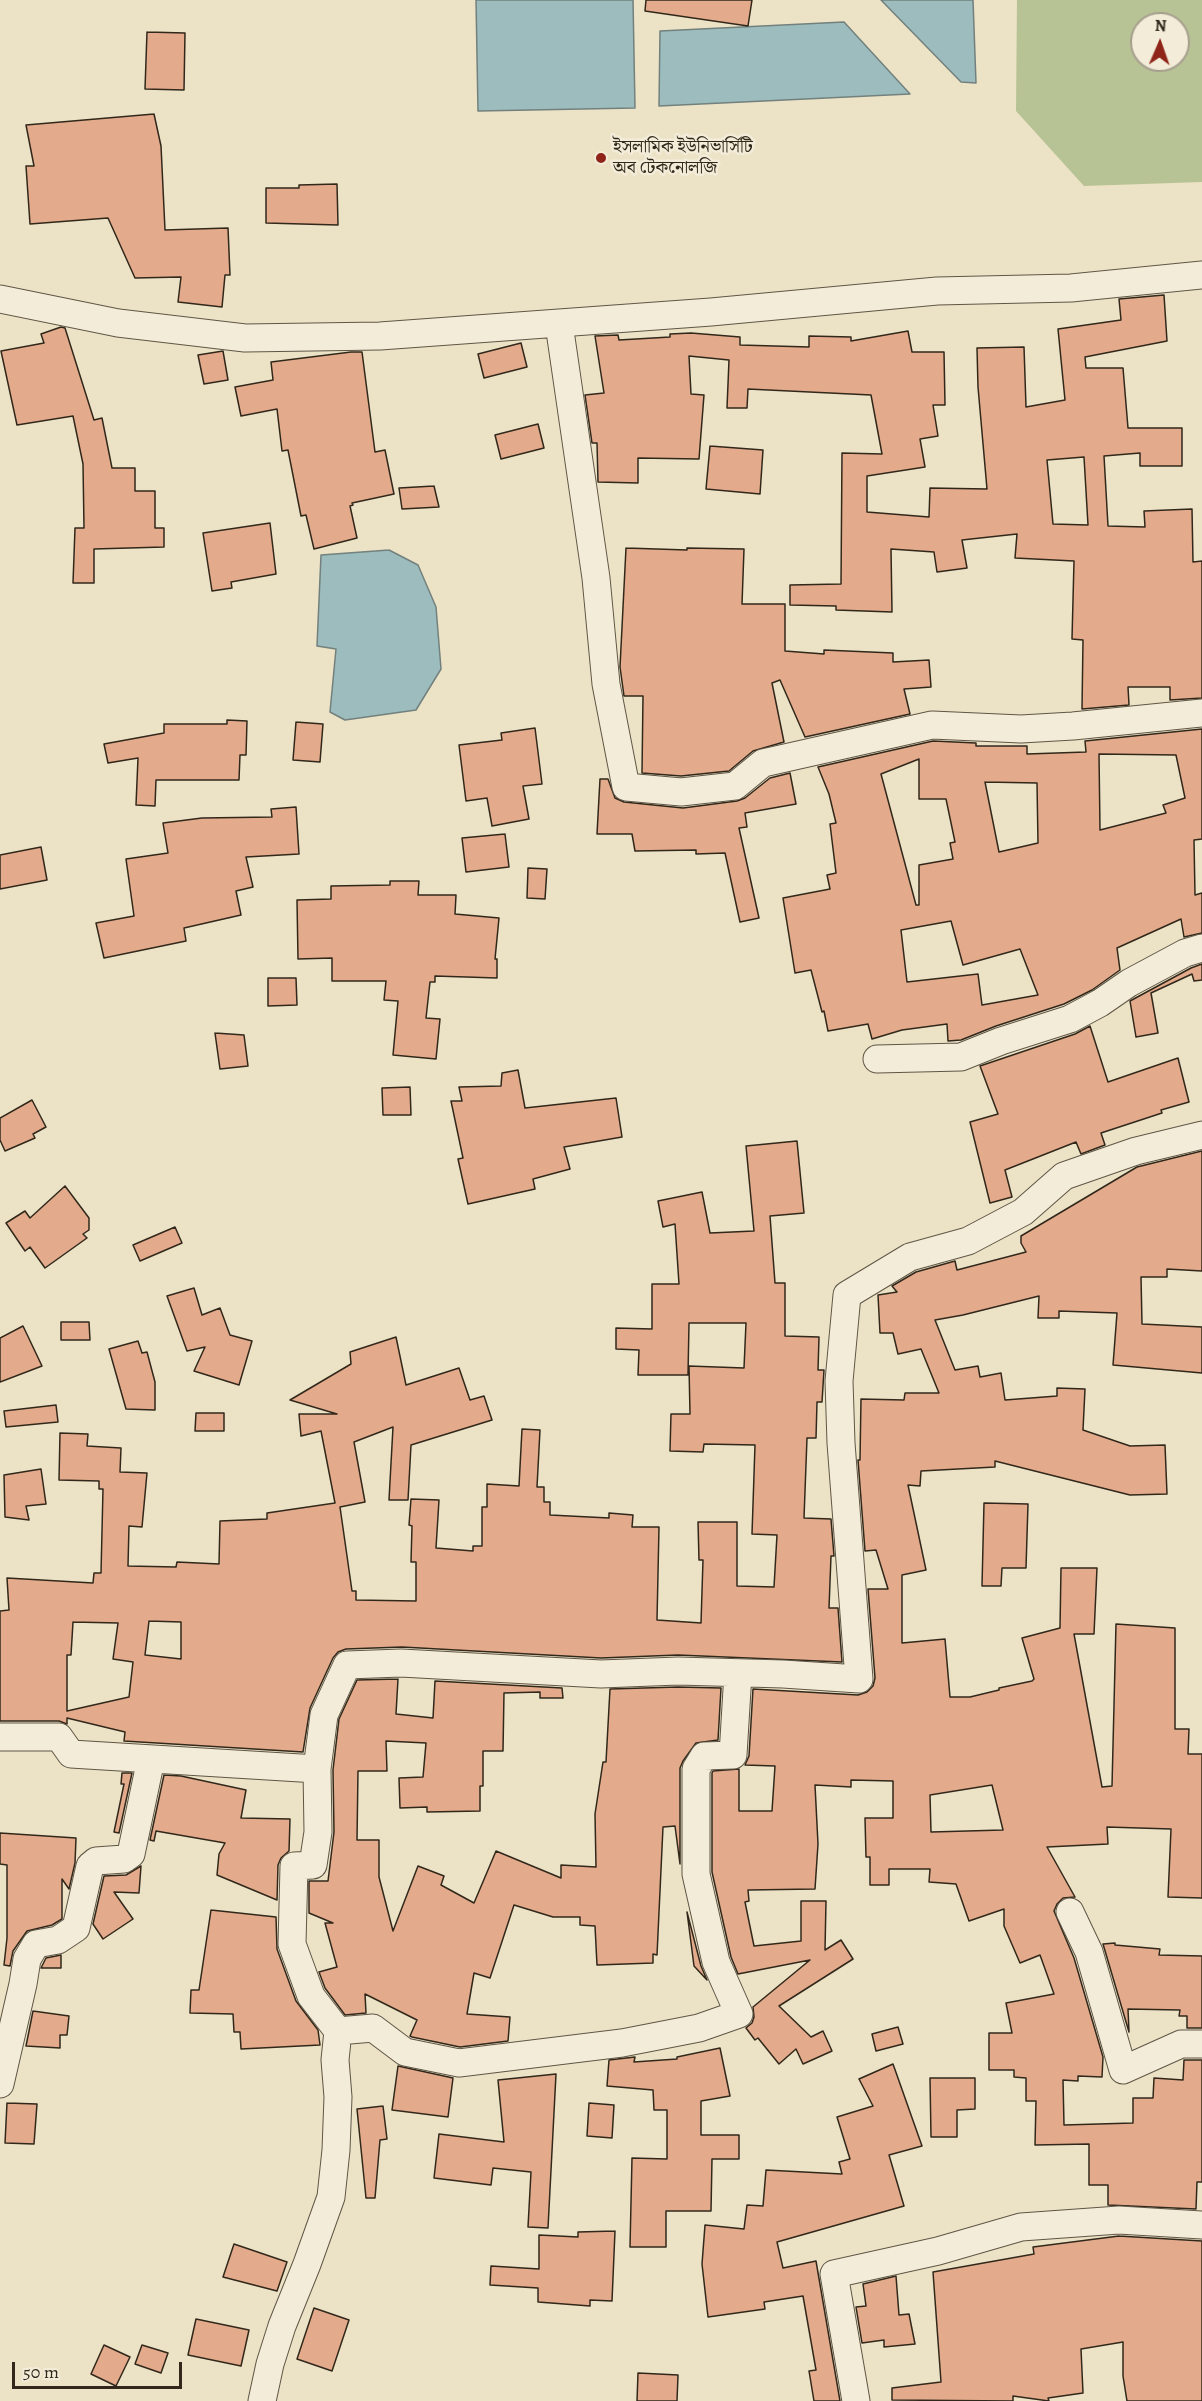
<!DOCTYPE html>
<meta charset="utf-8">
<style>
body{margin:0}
#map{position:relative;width:1202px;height:2401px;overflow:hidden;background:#ece2c5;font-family:Alegreya,serif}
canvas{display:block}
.north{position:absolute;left:1130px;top:12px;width:60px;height:60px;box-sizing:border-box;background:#f3ecd9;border:2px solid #a59e8d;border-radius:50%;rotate:2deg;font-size:16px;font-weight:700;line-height:24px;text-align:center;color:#31281b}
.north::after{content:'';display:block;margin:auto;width:21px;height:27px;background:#8f2418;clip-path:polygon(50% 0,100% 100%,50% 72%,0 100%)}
.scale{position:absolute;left:12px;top:2362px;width:170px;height:27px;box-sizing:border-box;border:3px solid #31281b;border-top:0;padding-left:8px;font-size:18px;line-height:21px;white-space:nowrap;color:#31281b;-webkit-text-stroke:4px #f3ecd9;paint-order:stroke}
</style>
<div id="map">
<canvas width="1202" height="2401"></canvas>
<div class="north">N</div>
<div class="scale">50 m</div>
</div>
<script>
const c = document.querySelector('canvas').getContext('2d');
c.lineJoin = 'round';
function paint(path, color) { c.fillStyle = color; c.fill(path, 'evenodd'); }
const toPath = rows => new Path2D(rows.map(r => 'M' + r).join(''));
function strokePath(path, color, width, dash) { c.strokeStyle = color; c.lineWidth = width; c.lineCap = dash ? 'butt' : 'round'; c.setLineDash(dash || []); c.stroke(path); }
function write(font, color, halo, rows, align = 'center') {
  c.font = font + ' Alegreya,"Noto Serif Bengali",serif'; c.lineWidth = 5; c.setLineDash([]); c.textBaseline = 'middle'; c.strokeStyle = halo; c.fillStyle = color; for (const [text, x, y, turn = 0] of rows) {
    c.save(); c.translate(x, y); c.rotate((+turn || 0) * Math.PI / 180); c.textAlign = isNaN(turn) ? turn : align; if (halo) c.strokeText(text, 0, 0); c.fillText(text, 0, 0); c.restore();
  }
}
const green = toPath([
 [1017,0,1202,0,1202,182,1084,186,1016,111],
 [1142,24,1178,24,1178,60,1142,60]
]);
const water = toPath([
 [476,0,633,0,635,108,478,111,476,0],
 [881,0,973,0,976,83,961,82,881,0],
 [844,22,910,94,659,106,660,31,844,22],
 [389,550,418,565,436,607,441,669,416,710,345,720,330,712,336,649,317,646,321,555,389,550]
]);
const building = toPath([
 [646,0,752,0,748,26,645,11,646,0],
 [147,32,185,33,184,90,145,89,147,32],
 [154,114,161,146,165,230,228,228,230,275,225,275,222,307,178,302,181,277,135,278,108,218,30,224,26,166,34,166,26,125,154,114],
 [337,184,338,225,266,223,266,188,299,188,299,185,337,184],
 [1164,295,1167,341,1085,357,1086,368,1123,368,1128,428,1182,428,1182,466,1140,466,1140,453,1104,456,1108,526,1145,527,1144,511,1192,509,1193,562,1202,561,1202,698,1170,700,1170,687,1128,687,1129,705,1082,709,1083,640,1072,639,1074,561,1015,558,1017,534,962,540,967,568,937,572,934,552,891,549,892,612,836,610,836,606,790,605,790,585,841,584,842,453,882,454,871,395,748,389,747,408,727,408,729,360,689,356,691,394,704,395,699,459,638,458,638,483,598,482,597,443,592,443,585,395,604,393,595,336,618,335,619,340,670,337,670,334,691,333,740,337,740,345,809,347,809,336,851,337,851,341,908,331,912,352,944,352,945,405,933,405,938,436,920,439,925,467,867,476,867,512,929,517,930,488,987,489,978,387,977,348,1024,347,1026,407,1065,400,1058,329,1121,320,1119,299,1164,295],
 [1084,457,1088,525,1053,524,1047,460,1084,457],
 [61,327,65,328,94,420,102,418,112,468,135,468,135,491,155,491,155,528,164,528,164,547,94,549,94,583,73,583,75,528,84,528,83,464,73,416,17,425,1,351,44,343,41,334,61,327],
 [521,343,527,367,484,378,478,354,521,343],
 [223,351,228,380,204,384,198,355,223,351],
 [351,352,362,352,375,452,385,450,394,494,352,503,353,505,350,506,357,538,314,549,306,515,301,516,288,450,282,451,277,409,241,416,235,387,273,380,271,362,351,352],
 [538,424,544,448,501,459,495,435,538,424],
 [710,446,763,450,760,494,706,489,710,446],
 [434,486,439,507,402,509,399,488,434,486],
 [270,523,276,574,231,582,232,588,212,591,203,533,270,523],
 [626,548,687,550,687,548,744,549,742,604,785,604,785,651,824,654,824,650,893,653,893,662,929,660,931,687,904,689,910,714,805,737,780,680,772,683,784,742,753,751,729,771,681,776,642,773,643,696,624,696,620,667,626,548],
 [227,720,247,721,246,755,240,755,239,780,156,780,155,806,136,805,138,758,108,763,104,744,164,733,164,724,227,724,227,720],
 [296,722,323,724,320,762,293,760,296,722],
 [535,728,542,784,523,786,529,819,492,826,487,798,466,801,459,745,502,740,501,733,535,728],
 [1202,729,1202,839,1194,840,1195,895,1202,893,1202,933,1184,937,1181,919,1117,948,1120,970,1092,990,1064,1004,996,1026,961,1040,948,1041,947,1024,902,1030,872,1039,868,1024,828,1031,824,1011,822,1012,811,970,795,973,783,898,830,889,827,875,836,873,830,824,836,823,829,794,818,767,933,741,976,743,976,746,1027,746,1027,754,1086,752,1085,741,1202,729],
 [1099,754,1176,755,1185,798,1163,805,1166,813,1100,830,1099,754],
 [919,759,919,799,946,799,955,842,950,843,953,859,919,865,919,905,916,905,881,774,919,759],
 [985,782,1037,783,1038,843,999,852,985,782],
 [951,921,963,965,1020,949,1038,995,982,1005,978,974,907,982,901,930,951,921],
 [790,773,796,804,745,813,747,827,739,828,759,918,740,922,725,853,696,854,696,850,635,851,632,834,597,834,600,779,608,779,615,798,624,802,683,808,737,801,745,798,770,778,790,773],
 [296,807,299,854,246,857,253,887,236,891,241,915,184,928,186,941,104,958,96,923,134,916,126,859,168,853,163,823,202,818,272,817,271,809,296,807],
 [505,834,509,867,466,872,462,838,505,834],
 [41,847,47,880,0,889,0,855,41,847],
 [528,868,547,869,545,899,527,898,528,868],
 [390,881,419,881,418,895,456,895,455,914,499,918,495,959,497,959,497,978,435,976,435,982,430,982,426,1018,440,1019,436,1059,393,1055,398,1001,384,1000,386,981,332,981,332,958,298,959,297,900,331,899,331,886,390,885,390,881],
 [1202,964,1202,980,1194,981,1192,974,1151,993,1158,1033,1136,1037,1130,1001,1191,968,1202,964],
 [268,978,296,978,297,1005,268,1006,268,978],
 [1090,1026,1108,1082,1178,1058,1189,1102,1161,1110,1162,1113,1101,1133,1105,1145,1081,1154,1076,1142,1005,1170,1012,1197,990,1203,970,1122,998,1114,980,1066,1075,1034,1090,1026],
 [215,1033,244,1035,248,1066,220,1069,215,1033],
 [518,1070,525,1108,616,1098,622,1137,564,1147,570,1169,533,1179,535,1189,468,1204,458,1159,463,1158,451,1101,462,1101,459,1087,501,1086,502,1073,518,1070],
 [410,1087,411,1115,383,1115,382,1088,410,1087],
 [32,1100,46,1127,33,1134,35,1138,5,1151,0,1140,0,1118,32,1100],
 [797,1141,804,1213,770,1216,775,1283,785,1283,785,1336,819,1337,818,1370,824,1370,822,1402,817,1402,816,1438,807,1438,804,1518,831,1519,834,1556,831,1556,829,1608,838,1608,842,1662,678,1655,601,1658,402,1647,346,1649,338,1652,333,1658,310,1708,303,1752,124,1741,125,1732,67,1718,67,1724,59,1721,0,1721,0,1611,9,1610,7,1578,93,1583,94,1573,101,1573,103,1489,99,1489,99,1481,59,1480,60,1433,88,1434,87,1446,121,1448,120,1472,147,1473,142,1527,129,1526,128,1566,176,1567,177,1562,219,1564,220,1521,267,1519,267,1513,335,1503,321,1431,301,1436,299,1414,337,1414,290,1400,351,1364,350,1352,396,1337,406,1385,459,1368,470,1400,484,1396,492,1420,411,1445,408,1500,389,1500,393,1427,354,1442,365,1502,340,1507,352,1591,356,1591,356,1600,416,1601,416,1562,411,1562,412,1526,409,1525,411,1499,439,1500,436,1548,473,1551,473,1546,482,1546,482,1507,487,1507,487,1484,519,1486,522,1429,540,1430,537,1487,544,1487,544,1502,550,1502,550,1515,609,1518,609,1513,633,1515,632,1527,659,1527,657,1620,701,1623,703,1560,699,1560,698,1522,737,1522,737,1586,774,1587,777,1535,752,1534,755,1445,704,1444,703,1452,670,1451,671,1414,690,1414,689,1366,744,1368,746,1323,689,1323,688,1375,638,1375,639,1350,616,1349,616,1328,652,1329,652,1284,679,1284,675,1224,663,1227,658,1201,702,1192,710,1233,754,1231,746,1146,797,1141],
 [149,1621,181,1622,181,1659,145,1655,149,1621],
 [73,1622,118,1623,113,1659,133,1662,129,1697,67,1711,67,1655,71,1655,73,1622],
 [1202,1151,1202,1271,1167,1269,1167,1277,1141,1277,1142,1324,1202,1327,1202,1373,1113,1365,1117,1313,1059,1311,1059,1318,1038,1318,1039,1296,963,1315,935,1320,955,1370,978,1366,980,1377,1001,1373,1005,1400,1057,1396,1057,1388,1085,1389,1083,1430,1130,1446,1165,1445,1167,1494,1130,1495,995,1461,995,1467,921,1471,920,1486,908,1485,926,1570,902,1575,902,1643,945,1639,950,1697,970,1697,999,1690,999,1688,1032,1681,1034,1679,1022,1638,1060,1628,1061,1568,1097,1568,1094,1634,1074,1634,1102,1787,1112,1786,1116,1624,1175,1628,1175,1729,1189,1729,1188,1754,1202,1754,1202,1898,1168,1897,1171,1829,1107,1827,1108,1844,1047,1847,1075,1897,1063,1898,1057,1904,1054,1911,1074,1958,1103,2057,1102,2077,1078,2076,1078,2081,1063,2080,1064,2125,1133,2123,1133,2098,1153,2098,1154,2078,1183,2080,1184,2060,1202,2060,1202,2182,1197,2182,1196,2209,1108,2205,1108,2185,1089,2185,1089,2144,1035,2145,1036,2101,1026,2101,1026,2078,1014,2077,1014,2070,989,2070,989,2033,1012,2033,1006,2003,1054,1994,1040,1955,1020,1963,1004,1926,1004,1909,969,1921,956,1884,929,1882,930,1869,889,1869,889,1885,870,1885,870,1857,866,1857,865,1818,893,1818,893,1781,851,1780,851,1787,815,1785,818,1844,815,1889,748,1890,749,1901,745,1902,754,1946,801,1941,801,1901,826,1901,825,1950,841,1940,853,1959,779,2006,811,2037,823,2031,832,2051,803,2064,796,2049,779,2064,758,2038,755,2040,746,2028,752,2023,754,2017,753,2007,810,1960,738,1974,731,1957,712,1872,712,1773,713,1771,739,1769,739,1811,772,1811,775,1766,745,1765,749,1756,753,1689,858,1695,867,1692,873,1686,875,1678,868,1589,888,1589,876,1550,865,1551,858,1460,860,1460,861,1399,904,1400,905,1393,939,1393,921,1349,898,1354,893,1333,880,1333,878,1295,897,1292,892,1286,916,1272,955,1261,957,1270,1026,1252,1021,1243,1021,1236,1137,1167,1202,1151],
 [992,1785,1003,1830,931,1832,930,1795,992,1785],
 [65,1186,89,1218,89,1230,83,1234,87,1238,45,1268,30,1247,25,1251,6,1223,25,1211,30,1218,65,1186],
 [175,1227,182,1243,140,1261,133,1245,175,1227],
 [194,1288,202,1315,220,1308,230,1335,252,1341,239,1385,194,1371,205,1347,187,1351,167,1296,194,1288],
 [61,1322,89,1322,90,1340,61,1340,61,1322],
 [23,1326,42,1366,0,1382,0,1338,23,1326],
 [138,1341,142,1353,147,1352,155,1382,155,1410,126,1409,109,1349,138,1341],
 [56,1405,58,1422,6,1427,4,1411,56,1405],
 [196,1413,224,1413,224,1431,195,1431,196,1413],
 [41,1469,46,1504,26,1506,29,1520,5,1517,4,1475,41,1469],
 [984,1503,1028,1504,1026,1568,1002,1568,1001,1586,982,1586,984,1503],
 [398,1679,396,1714,433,1718,435,1681,562,1688,563,1698,540,1698,540,1692,504,1693,503,1751,483,1751,483,1786,480,1786,480,1811,427,1812,427,1807,400,1808,399,1778,423,1777,426,1743,386,1741,387,1771,358,1771,357,1840,379,1840,379,1877,393,1931,418,1866,444,1876,441,1885,474,1903,496,1851,561,1878,561,1865,596,1867,595,1814,603,1762,606,1762,610,1689,678,1687,721,1688,718,1740,696,1743,683,1761,680,1768,680,1864,675,1826,663,1827,657,1955,653,1954,653,1963,597,1965,595,1926,580,1925,580,1917,553,1917,514,1905,490,1978,474,1973,467,2014,510,2017,508,2041,460,2047,412,2037,410,2036,417,2020,365,1994,366,2013,345,2015,325,1988,319,1972,337,1967,325,1923,333,1923,309,1913,309,1881,328,1881,334,1832,333,1770,339,1719,357,1680,398,1679],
 [122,1773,132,1773,119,1833,114,1832,124,1784,121,1784,122,1773],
 [164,1775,181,1776,246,1790,241,1818,290,1819,289,1851,281,1858,278,1865,277,1900,217,1875,219,1854,225,1843,156,1831,154,1841,150,1840,164,1775],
 [0,1833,76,1838,75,1863,69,1889,62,1879,62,1919,52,1925,27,1931,13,1951,10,1966,4,1965,7,1938,7,1865,0,1864,0,1833],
 [141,1866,139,1893,114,1892,133,1919,103,1939,93,1924,104,1876,126,1875,141,1866],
 [211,1910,276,1917,277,1949,296,2001,318,2030,320,2045,241,2049,240,2032,234,2032,233,2014,190,2013,191,1990,199,1990,211,1910],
 [687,1912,701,1966,707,1980,694,1966,687,1912],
 [1115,1943,1115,1945,1160,1949,1159,1955,1202,1956,1202,2028,1187,2028,1187,2016,1179,2016,1180,2010,1128,2009,1129,2032,1103,1944,1115,1943],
 [61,1955,61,1968,41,1968,46,1958,61,1955],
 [33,2011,69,2016,67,2035,60,2035,60,2048,26,2046,33,2011],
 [898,2027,903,2044,876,2051,872,2034,898,2027],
 [720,2048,730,2096,701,2101,701,2135,739,2135,739,2159,712,2159,711,2211,666,2211,666,2247,630,2247,632,2158,667,2159,667,2110,654,2110,653,2090,607,2086,609,2060,635,2057,634,2062,677,2059,677,2057,720,2048],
 [893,2064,922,2146,889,2155,904,2206,777,2242,783,2268,816,2261,840,2401,814,2401,809,2371,816,2370,803,2296,764,2302,765,2309,708,2317,702,2264,705,2225,744,2229,747,2205,763,2206,766,2170,842,2174,839,2162,850,2159,837,2117,873,2106,859,2079,893,2064],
 [398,2066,453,2078,448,2117,392,2110,398,2066],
 [556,2074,548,2228,528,2227,531,2172,493,2168,491,2185,434,2178,439,2134,504,2142,498,2080,556,2074],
 [930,2078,975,2078,975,2109,957,2110,957,2137,931,2137,930,2078],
 [7,2103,37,2104,34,2144,5,2143,7,2103],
 [589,2103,614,2105,612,2138,587,2136,589,2103],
 [383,2106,387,2139,380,2140,375,2198,366,2198,357,2109,383,2106],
 [615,2231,612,2301,590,2300,590,2306,538,2302,538,2288,490,2285,491,2266,539,2269,539,2235,578,2237,578,2232,615,2231],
 [1119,2236,1202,2241,1202,2401,1127,2401,1123,2376,1123,2342,1081,2349,1083,2393,1048,2398,1049,2401,1013,2396,1013,2401,892,2400,892,2388,941,2382,933,2272,1034,2254,1033,2247,1119,2236],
 [234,2244,287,2262,277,2291,223,2277,234,2244],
 [896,2276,899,2315,909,2314,915,2344,884,2347,884,2340,862,2343,856,2307,866,2306,863,2284,896,2276],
 [314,2308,349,2320,332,2371,297,2359,314,2308],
 [196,2319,249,2330,241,2366,188,2355,196,2319],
 [104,2345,130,2357,116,2386,91,2374,104,2345],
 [142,2345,168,2353,161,2373,135,2364,142,2345],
 [638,2373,678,2375,677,2401,637,2401,638,2373]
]);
const minor = toPath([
 [0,299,118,323,245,338,380,336,711,312,937,291,1071,288,1202,275],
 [559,324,596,578,606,684,626,787,681,792,735,786,763,763,932,725,1021,729,1073,726,1202,713],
 [877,1059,961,1057,1001,1041,1070,1019,1100,1003,1129,983,1185,953,1202,948],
 [0,1737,59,1737,71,1754,317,1769,324,1715,347,1665,401,1663,601,1674,678,1671,783,1674,859,1679,841,1443,839,1381,847,1295,910,1257,968,1241,1023,1212,1064,1176,1136,1151,1202,1135],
 [1070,1912,1089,1952,1123,2070,1181,2044,1202,2044],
 [338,2031,373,2028,405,2052,459,2063,622,2043,699,2028,739,2014,716,1962,696,1874,696,1769,704,1756,733,1755,738,1673],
 [0,2084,23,1984,27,1959,36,1944,58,1940,76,1928,90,1866,96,1861,124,1859,131,1854,151,1759],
 [262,2401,270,2364,282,2326,307,2264,331,2197,336,2150,338,2097,335,2060,338,2031,311,1996,292,1944,294,1866,313,1865,318,1832,317,1769],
 [856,2401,834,2274,938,2251,1021,2227,1119,2220,1202,2225]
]);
const markers = [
 [601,158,6,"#8f2418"]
];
const poiNames = [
 ["ইসলামিক ইউনিভার্সিটি",613,148],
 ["অব টেকনোলজি",613,169]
];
paint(green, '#b7c395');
paint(water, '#9dbcbe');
strokePath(water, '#72817d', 1.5);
paint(building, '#e3ab8b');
strokePath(building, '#31281b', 1.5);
strokePath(minor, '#605646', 29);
strokePath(minor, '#f3ecd9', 27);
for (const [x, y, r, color] of markers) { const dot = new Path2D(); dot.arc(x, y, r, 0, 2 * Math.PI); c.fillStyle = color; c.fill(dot); strokePath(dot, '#f3ecd9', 2); }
write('18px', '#31281b', '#f3ecd9', poiNames, 'left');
</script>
